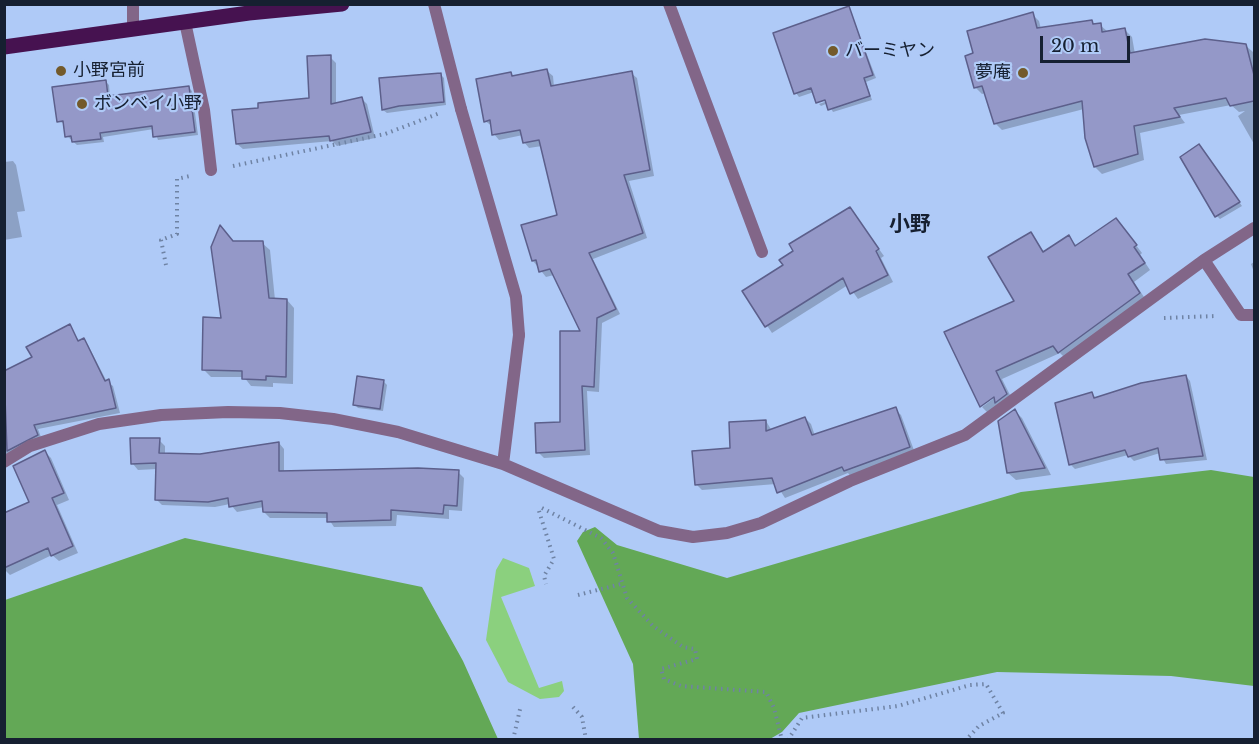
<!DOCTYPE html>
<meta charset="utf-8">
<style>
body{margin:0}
#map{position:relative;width:1259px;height:744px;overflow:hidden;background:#afcaf7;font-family:"Libre Baskerville",serif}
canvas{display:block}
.frame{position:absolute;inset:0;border:6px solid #162031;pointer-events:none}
.scale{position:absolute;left:1040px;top:36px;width:90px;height:27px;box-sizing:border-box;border:3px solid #162031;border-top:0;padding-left:8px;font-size:18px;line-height:21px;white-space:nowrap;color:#162031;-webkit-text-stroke:4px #afcaf7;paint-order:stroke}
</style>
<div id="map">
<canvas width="1259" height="744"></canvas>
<div class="frame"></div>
<div class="scale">20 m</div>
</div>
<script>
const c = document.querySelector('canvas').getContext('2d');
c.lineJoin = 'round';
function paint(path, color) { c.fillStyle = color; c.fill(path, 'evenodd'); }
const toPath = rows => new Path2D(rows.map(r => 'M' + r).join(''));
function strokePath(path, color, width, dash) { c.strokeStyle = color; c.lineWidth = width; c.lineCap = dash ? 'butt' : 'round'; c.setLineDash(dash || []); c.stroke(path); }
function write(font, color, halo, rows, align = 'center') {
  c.font = font + ' "Libre Baskerville","Noto Sans JP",serif'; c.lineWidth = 4.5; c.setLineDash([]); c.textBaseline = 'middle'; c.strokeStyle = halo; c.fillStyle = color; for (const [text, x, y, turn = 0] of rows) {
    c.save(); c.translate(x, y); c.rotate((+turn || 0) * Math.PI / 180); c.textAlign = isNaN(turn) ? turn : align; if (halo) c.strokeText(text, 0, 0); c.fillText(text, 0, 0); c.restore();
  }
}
const green = toPath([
 [503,558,529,568,535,586,501,597,539,688,562,681,564,691,559,697,540,699,508,682,486,640,496,570]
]);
const forest = toPath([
 [1211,470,1254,477,1254,686,1171,676,997,672,799,713,782,732,770,739,639,739,633,664,577,541,583,532,595,527,617,545,727,578,1021,492],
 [185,538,422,587,463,661,498,739,5,739,5,600]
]);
const shadow = toPath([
 [849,8,876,78,866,82,872,100,833,112,828,103,821,106,819,104,833,99,814,92,799,97,796,93],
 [1032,14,1039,21,1041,29,1091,22,1095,25,1100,25,1107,31,1125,30,1132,37,1135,54,1245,45,1253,52,1254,60,1254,144,1238,116,1245,111,1239,112,1231,105,1179,115,1185,123,1140,133,1144,160,1102,174,1095,167,1084,109,1002,130,996,124,986,93,982,94,975,87,975,54],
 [330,57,336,63,336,104,361,98,367,104,375,138,337,146,332,141,243,149,237,144,260,109,311,99],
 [547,71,553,76,554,87,631,73,637,78,654,176,629,181,647,238,593,259,620,314,602,323,599,392,587,391,590,455,544,458,538,452,561,424,582,333,554,275,546,277,533,261,559,216,542,146,529,148,524,142,523,135,499,140,494,134,492,126,485,121,511,73,514,77],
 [440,74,444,78,446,105,387,113,383,110,380,80],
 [105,81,109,85,110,97,189,88,192,91,198,135,158,140,154,129,103,137,104,142,77,145,67,136,65,124,58,121],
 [1202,149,1242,206,1220,219,1217,216],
 [13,161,16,165,25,211,17,212,22,237,4,240,4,162],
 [850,209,884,256,881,258,893,282,858,299,848,285,772,333,744,291,785,265],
 [1116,219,1142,253,1140,255,1150,270,1134,282,1146,300,1066,359,1060,353,1002,379,1013,401,1003,408,1000,405,988,413,982,407,1001,393,1000,391,981,406,946,333,1016,302,990,257,1030,234,1044,252,1069,237,1077,246],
 [221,228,234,242,262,243,270,250,275,300,287,300,294,308,293,384,273,383,273,387,251,386,244,377,211,377,203,369,223,319],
 [1254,262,1254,272,1251,264],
 [69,326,80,342,83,340,88,345,107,382,113,386,120,413,38,429,42,440,4,456,4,373,35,358],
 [1186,376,1190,381,1207,460,1166,464,1160,453,1134,461,1128,455,1075,469,1070,464,1091,393,1096,398],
 [383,381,387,385,383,411,358,408,354,404],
 [895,409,901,415,915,453,851,477,848,473,785,498,776,484,702,490,696,484,731,449,766,421,772,431,805,418,811,424,815,436],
 [1015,411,1022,418,1051,475,1016,480,1008,473],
 [159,440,165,446,165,454,200,455,279,443,284,449,284,472,458,472,464,478,462,511,449,510,449,519,397,515,396,526,334,527,328,518,270,518,264,512,264,507,237,512,230,504,215,507,162,505,156,499,157,469,138,470,133,464],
 [45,452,51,458,69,500,57,505,78,553,59,561,52,555,10,575,4,569,4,515,31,502]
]);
const building = toPath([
 [849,6,873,75,864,78,870,96,828,110,825,100,816,103,811,88,794,94,773,33,849,6],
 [1033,12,1037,28,1092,20,1093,24,1101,23,1102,32,1125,28,1130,53,1205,39,1246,44,1254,75,1254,101,1230,106,1226,98,1174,108,1180,117,1134,126,1138,154,1094,167,1085,138,1082,101,994,124,982,86,974,88,965,56,973,53,967,31,1033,12],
 [331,55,331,104,362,97,371,132,330,141,329,136,236,144,232,110,258,108,258,103,309,98,307,56,331,55],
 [547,69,551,86,632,71,650,170,624,175,643,233,589,253,616,309,597,318,594,387,582,386,585,450,536,453,535,423,560,422,560,331,580,331,550,269,539,272,536,260,532,261,521,225,557,215,539,140,523,143,520,130,492,135,490,120,484,122,476,79,511,72,512,76,547,69],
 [441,73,444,102,399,106,382,110,379,78,441,73],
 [106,80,108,96,189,86,195,132,153,137,152,126,100,133,101,139,72,142,71,136,65,137,63,121,57,122,52,87,106,80],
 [1199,144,1240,202,1215,217,1180,157,1199,144],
 [850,207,879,249,876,251,888,275,850,294,843,278,765,327,742,291,783,265,779,260,793,251,789,244,850,207],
 [1116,218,1137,245,1134,247,1145,263,1128,274,1140,293,1058,353,1053,346,996,371,1007,394,995,403,994,397,980,407,944,332,1014,301,988,257,1031,232,1043,252,1069,235,1075,246,1116,218],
 [220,225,233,241,263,241,269,298,287,299,286,377,266,376,266,380,242,379,242,371,202,370,203,317,221,318,211,247,220,225],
 [70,324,78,341,84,338,105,381,109,379,116,408,34,425,38,435,7,451,4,371,32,357,26,347,70,324],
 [1186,375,1203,456,1160,460,1158,448,1128,457,1125,450,1069,465,1055,403,1092,392,1094,398,1141,383,1186,375],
 [357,376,384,380,380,409,353,405,357,376],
 [896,407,910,447,844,471,842,467,777,493,772,478,695,485,692,451,730,448,729,422,766,420,766,431,805,417,812,435,896,407],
 [1015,409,1045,468,1007,473,998,421,1015,409],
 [130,438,160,438,159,453,200,454,279,442,279,471,418,468,459,470,457,506,444,505,443,514,391,510,391,520,327,522,327,513,263,512,262,501,229,507,228,498,208,502,155,500,156,463,131,464,130,438],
 [45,450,64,493,52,498,73,546,51,556,48,548,4,568,4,513,29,502,13,466,45,450]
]);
const path = toPath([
 [233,166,385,134,440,113],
 [166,265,161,240,177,234,177,179,190,176],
 [1164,318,1216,316],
 [542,508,601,538,613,553,627,598,653,626,683,647,695,649,697,659,661,669,664,679,681,686,766,692,774,708,782,740],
 [539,511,554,559,544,576,546,584],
 [578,595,621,584],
 [573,707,582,717,586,740],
 [513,740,521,705],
 [788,740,802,718,898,706,970,685,986,684,1003,713,979,726,966,740],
 [1062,740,1070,740]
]);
const lane = toPath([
 [461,109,516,297,519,335]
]);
const street = toPath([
 [133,4,133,28],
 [434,4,461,109],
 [669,4,762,252],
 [185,22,204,110,211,170],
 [1204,260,1241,315,1254,315],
 [4,462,30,446,99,424,161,415,228,412,280,413,333,419,398,432,503,464,659,531,693,537,727,533,761,523,850,481,965,435,1204,260,1254,228],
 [503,464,519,335]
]);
const primary = toPath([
 [4,47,249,13,342,4]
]);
const markers = [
 [833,51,6,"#735a2b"],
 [61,71,6,"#735a2b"],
 [1023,73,6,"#735a2b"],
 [82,104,6,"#735a2b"]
];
const poiNames = [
 ["バーミヤン",845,51],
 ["小野宮前",73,71],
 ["夢庵",1011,73,"right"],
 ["ボンベイ小野",94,104]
];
const quarterNames = [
 ["小野",910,225]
];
paint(green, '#8bd07e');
paint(forest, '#63a856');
paint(shadow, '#0003');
paint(building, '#9498c8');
strokePath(building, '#5c5f8b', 1.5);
strokePath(path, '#6f83a4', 4, [1.5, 4.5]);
strokePath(lane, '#826688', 12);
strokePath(street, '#826688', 12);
strokePath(primary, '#461250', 15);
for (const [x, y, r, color] of markers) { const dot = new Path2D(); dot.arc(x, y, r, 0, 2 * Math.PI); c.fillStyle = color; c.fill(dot); strokePath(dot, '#afcaf7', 2); }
write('18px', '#162031', '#afcaf7', poiNames, 'left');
write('bold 21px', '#162031', '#afcaf7', quarterNames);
</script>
